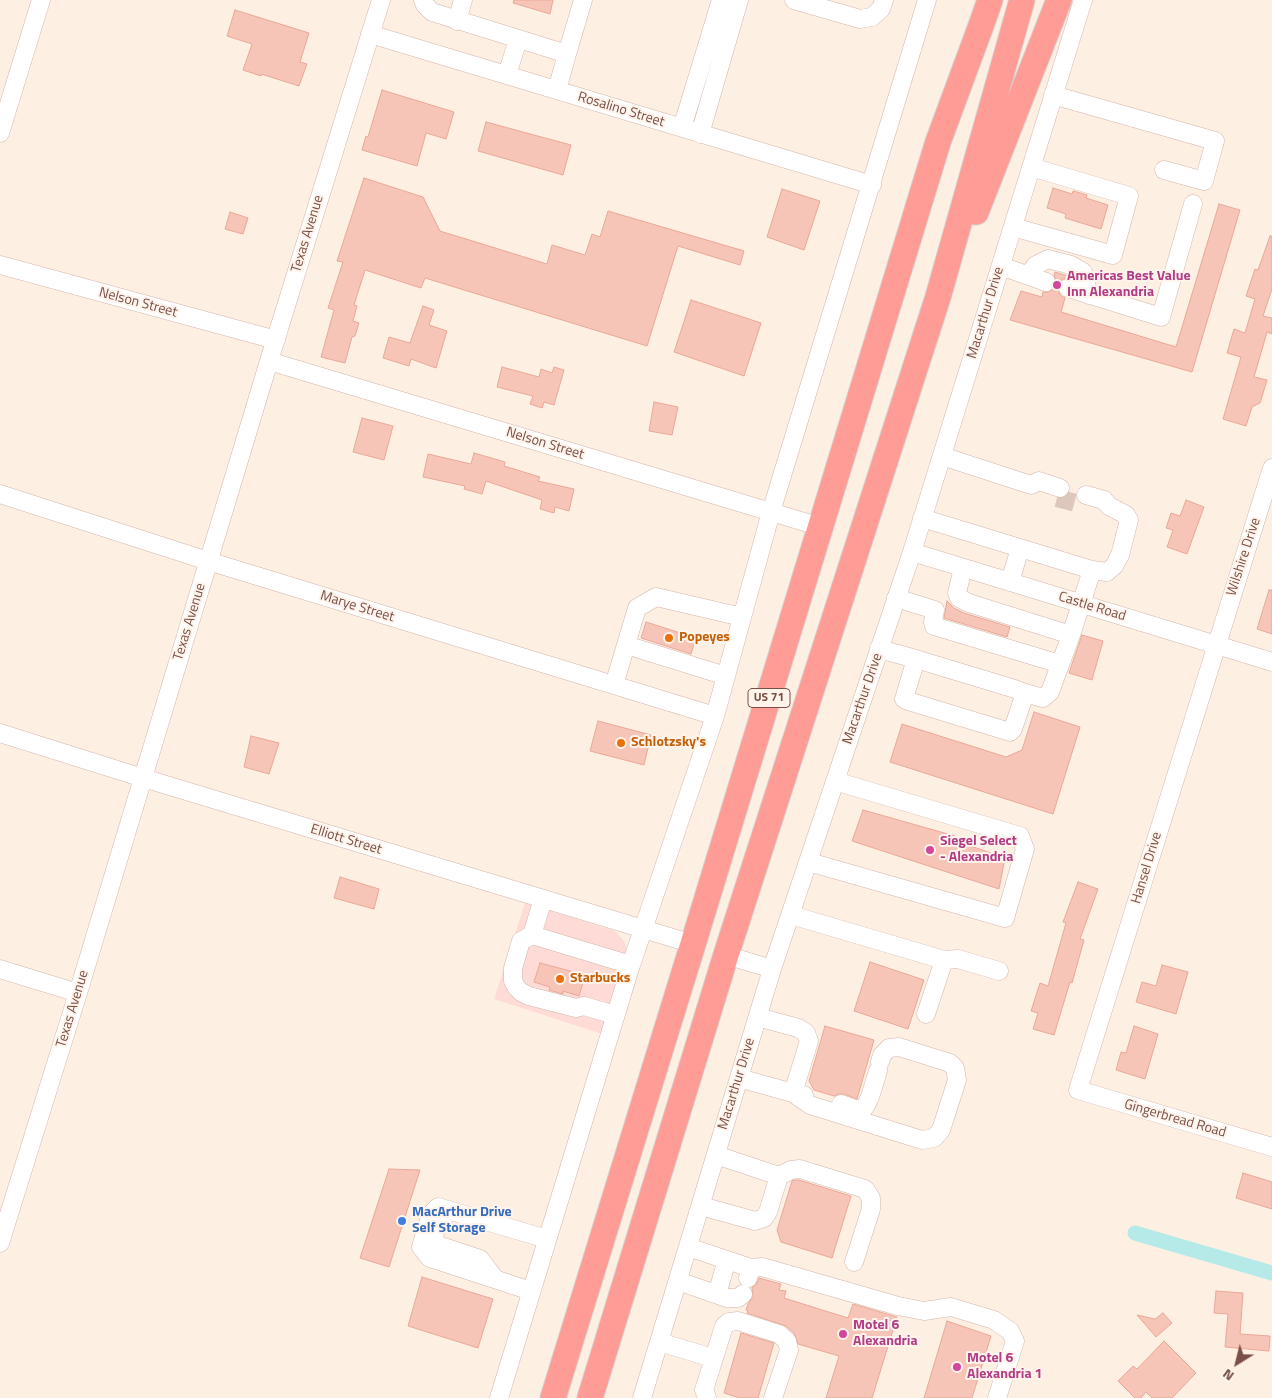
<!DOCTYPE html>
<style>
body{margin:0}
#map{position:relative;width:1272px;height:1398px;overflow:hidden;background:#feefe3;font-family:"Titillium Web",sans-serif}
canvas{display:block}
.north{position:absolute;left:1212px;top:1338px;width:50px;height:50px;-webkit-text-stroke:4px #fff4ec;paint-order:stroke;rotate:216deg;font-size:14px;font-weight:700;line-height:20px;text-align:center;color:#794f47}
.north::after{content:'';display:block;margin:auto;width:18px;height:22px;background:#794f47;clip-path:polygon(50% 0,100% 100%,50% 72%,0 100%)}
</style>
<div id="map">
<canvas width="1272" height="1398"></canvas>
<div class="north">N</div>
</div>
<script>
const c = document.querySelector('canvas').getContext('2d');
c.lineJoin = 'round';
function paint(path, color) { c.fillStyle = color; c.fill(path, 'evenodd'); }
const toPath = rows => new Path2D(rows.map(r => 'M' + r).join(''));
function strokePath(path, color, width, dash) { c.strokeStyle = color; c.lineWidth = width; c.lineCap = dash ? 'butt' : 'round'; c.setLineDash(dash || []); c.stroke(path); }
function write(font, color, halo, rows, align = 'center') {
  c.font = font + ' "Titillium Web",sans-serif'; c.lineWidth = 4; c.setLineDash([]); c.textBaseline = 'middle'; c.strokeStyle = halo; c.fillStyle = color; for (const [text, x, y, turn = 0] of rows) {
    c.save(); c.translate(x, y); c.rotate((+turn || 0) * Math.PI / 180); c.textAlign = isNaN(turn) ? turn : align; if (halo) c.strokeText(text, 0, 0); c.fillText(text, 0, 0); c.restore();
  }
}
const commercial = toPath([
 [525,903,615,931,624,941,627,949,626,955,602,1034,494,999]
]);
const canal = toPath([
 [1135,1233,1272,1273]
]);
const building = toPath([
 [514,0,553,0,550,14,513,3,514,0],
 [235,10,309,33,300,62,307,64,299,86,261,74,261,76,243,70,252,44,227,36,235,10],
 [382,90,454,112,446,139,426,133,417,166,362,150,366,136,368,137,382,90],
 [486,122,571,145,563,175,478,151,486,122],
 [364,178,423,197,440,231,547,264,552,245,585,255,592,234,600,237,608,211,744,251,740,265,678,246,647,346,425,278,421,288,365,270,354,305,357,306,353,321,359,323,355,336,352,337,345,363,321,357,334,310,328,308,343,262,337,261,364,178],
 [1053,188,1072,194,1073,191,1074,191,1087,195,1086,198,1108,205,1101,229,1065,218,1066,214,1047,208,1053,188],
 [782,189,820,201,804,250,767,237,782,189],
 [1219,204,1240,210,1192,372,1010,320,1021,291,1042,297,1043,292,1048,292,1052,290,1056,286,1056,281,1054,275,1055,272,1071,277,1065,278,1061,280,1058,285,1058,290,1060,295,1065,298,1061,312,1176,347,1219,204],
 [230,212,248,218,243,234,225,229,230,212],
 [1270,236,1272,236,1272,289,1263,316,1272,318,1272,334,1267,332,1254,377,1267,380,1260,403,1252,407,1246,426,1223,419,1241,357,1227,353,1234,329,1245,333,1255,299,1246,296,1255,269,1258,270,1270,236],
 [691,300,761,323,744,376,674,352,691,300],
 [423,306,434,310,429,325,447,331,436,368,411,359,409,366,383,358,389,337,410,343,423,306],
 [502,367,539,377,541,369,552,373,554,367,564,370,554,405,544,402,542,408,530,404,533,396,497,387,502,367],
 [654,402,678,407,672,435,649,431,654,402],
 [362,418,393,426,384,460,353,452,362,418],
 [474,453,505,462,504,466,540,477,538,481,574,489,569,511,555,507,554,513,540,509,542,500,486,481,482,494,464,489,465,486,423,477,428,454,471,464,474,453],
 [1186,500,1204,507,1187,554,1167,547,1173,530,1166,528,1171,513,1180,516,1186,500],
 [1269,590,1272,590,1272,634,1257,629,1269,590],
 [947,601,954,608,964,613,1010,627,1007,637,944,618,947,601],
 [646,622,696,638,691,654,641,638,646,622],
 [1082,635,1103,641,1092,680,1069,673,1082,635],
 [1034,712,1080,727,1053,814,890,762,902,724,1006,757,1022,750,1034,712],
 [598,721,651,735,644,765,590,751,598,721],
 [251,736,279,743,269,774,244,767,251,736],
 [863,810,955,836,954,840,1005,858,999,889,852,841,863,810],
 [340,877,379,889,374,909,334,898,340,877],
 [1078,882,1098,889,1080,939,1084,940,1072,983,1070,982,1054,1035,1033,1029,1038,1013,1031,1011,1040,983,1048,986,1066,923,1063,922,1078,882],
 [870,962,924,980,908,1029,854,1011,870,962],
 [540,963,585,975,579,996,563,991,563,994,549,990,550,987,534,982,540,963],
 [1162,965,1188,972,1176,1014,1136,1002,1142,982,1156,986,1162,965],
 [825,1026,874,1040,857,1099,844,1094,839,1094,834,1096,814,1090,809,1081,825,1026],
 [1134,1026,1158,1034,1145,1079,1116,1070,1121,1052,1126,1053,1134,1026],
 [389,1169,420,1170,389,1267,360,1258,389,1169],
 [1243,1173,1272,1182,1272,1209,1236,1198,1243,1173],
 [794,1180,799,1180,851,1196,832,1258,781,1242,777,1230,792,1181,794,1180],
 [422,1277,493,1299,478,1348,408,1326,422,1277],
 [759,1278,781,1284,779,1290,786,1291,784,1298,848,1318,853,1304,897,1317,872,1398,826,1398,839,1356,798,1344,794,1333,786,1326,747,1313,748,1311,746,1310,748,1304,753,1297,752,1287,756,1285,759,1278],
 [1216,1291,1243,1293,1240,1334,1270,1336,1269,1351,1225,1347,1228,1314,1214,1313,1216,1291],
 [1163,1313,1172,1323,1156,1337,1137,1315,1155,1319,1163,1313],
 [947,1321,991,1336,972,1398,924,1398,947,1321],
 [741,1333,774,1343,758,1398,740,1398,724,1393,741,1333],
 [1164,1341,1196,1373,1172,1398,1152,1398,1146,1392,1141,1398,1135,1398,1118,1381,1133,1366,1137,1369,1164,1341]
]);
const minorTunnel = toPath([
 [1057,498,1083,505]
]);
const minor = toPath([
 [423,0,425,5,432,12,567,54,557,90],
 [794,0,860,19,872,17,881,9,884,0],
 [457,21,463,0],
 [370,34,872,185],
 [567,54,583,0],
 [507,75,518,39],
 [1053,95,1215,141,1204,181,1164,170],
 [682,128,721,0],
 [0,133,41,0],
 [700,134,739,0],
 [1013,227,1113,255,1129,196,1031,167],
 [0,265,276,340],
 [1001,266,1046,282],
 [1028,275,1036,265,1048,259,1071,265,1083,272,1089,295],
 [1068,288,1161,317,1193,204],
 [269,361,821,527],
 [942,456,1031,485,1039,481,1060,488],
 [1272,468,1078,1090,1272,1147],
 [0,494,208,561,715,716],
 [1086,495,1104,500,1109,506,1126,515,1129,520,1120,555,1114,566,1107,572,1092,570],
 [922,518,1092,570,1071,635,1050,692,1043,698,1025,693],
 [912,552,1272,662],
 [963,568,957,593,959,598,969,603,1071,635],
 [1010,582,1020,548],
 [896,598,935,610,933,622,934,626,1060,664],
 [626,645,726,676],
 [879,649,916,659,1015,689,1025,693,1013,729,1010,732,908,701,904,699,916,659],
 [614,685,637,608,656,597,742,617],
 [0,733,143,778,693,944],
 [809,862,1005,918,1025,849,1020,836,835,781],
 [543,899,532,935,631,965],
 [791,915,944,960,958,959,999,971],
 [532,935,521,941,513,968,513,981,517,988,521,992,529,996,576,1008,584,1006,615,1015],
 [726,955,772,969],
 [0,969,78,993],
 [926,1014,944,960],
 [758,1017,798,1028,806,1033,809,1041,793,1093,804,1095],
 [739,1078,793,1093,810,1105,922,1140,934,1138,941,1130,957,1080,955,1068,950,1063,899,1047,889,1048,882,1055,880,1062],
 [841,1104,857,1110,865,1107,870,1097,878,1071],
 [779,1176,791,1170,800,1169,865,1189,871,1198,871,1209,854,1262],
 [701,1206,755,1221,764,1218,768,1212,779,1176,716,1155],
 [443,1221,438,1226,434,1234,435,1241,438,1245,480,1259,495,1279],
 [0,1243,78,993,269,361,381,0],
 [688,1247,751,1268,748,1278],
 [751,1268,762,1267,898,1306,924,1311,951,1307,994,1320,1010,1331,1015,1341,997,1398],
 [678,1281,727,1298,738,1298,743,1294],
 [531,1291,430,1258,421,1247,431,1214,438,1207,547,1239],
 [717,1294,727,1260],
 [659,1342,713,1358],
 [499,1398,631,965,715,716,771,512,927,0],
 [642,1398,772,969,912,552,1083,0],
 [707,1398,704,1390,724,1326,729,1322,738,1321,779,1334,787,1341,789,1350,773,1398]
]);
const highway = toPath([
 [976,212,1059,0],
 [553,1398,693,944,938,142,982,23,990,0],
 [590,1398,726,955,938,297,1022,0]
]);
const markers = [
 [1057,285,5,"#d1479c"],
 [669,638,5,"#e8710a"],
 [621,743,5,"#e8710a"],
 [930,850,5,"#d1479c"],
 [560,979,5,"#e8710a"],
 [402,1221,5,"#3f7fe0"],
 [843,1334,5,"#d1479c"],
 [957,1367,5,"#d1479c"]
];
const shields = [
 [769,698,42]
];
const shieldNames = [
 ["US 71",769,698]
];
const streetNames = [
 ["Rosalino Street",621,110,17],
 ["Texas Avenue",308,234,-73],
 ["Nelson Street",138,303,15],
 ["Macarthur Drive",986,313,-73],
 ["Nelson Street",545,444,17],
 ["Wilshire Drive",1244,557,-72],
 ["Marye Street",357,607,17],
 ["Castle Road",1092,607,17],
 ["Texas Avenue",190,622,-73],
 ["Macarthur Drive",863,699,-71],
 ["Elliott Street",346,840,17],
 ["Hansel Drive",1147,868,-73],
 ["Texas Avenue",73,1009,-73],
 ["Macarthur Drive",737,1084,-73],
 ["Gingerbread Road",1175,1119,16]
];
const hotelNames = [
 ["Americas Best Value",1067,277],
 ["Inn Alexandria",1067,293],
 ["Siegel Select",940,842],
 ["- Alexandria",940,858],
 ["Motel 6",853,1326],
 ["Alexandria",853,1342],
 ["Motel 6",967,1359],
 ["Alexandria 1",967,1375]
];
const foodNames = [
 ["Popeyes",679,638],
 ["Schlotzsky's",631,743],
 ["Starbucks",570,979]
];
const shopNames = [
 ["MacArthur Drive",412,1213],
 ["Self Storage",412,1229]
];
paint(commercial, '#ffdbd7');
strokePath(canal, '#b6eae8', 15);
paint(building, '#f6c5b8');
strokePath(building, '#eaa797', 1);
strokePath(minorTunnel, '#ddc7bc', 18, [18, 9]);
strokePath(minor, '#d3b6ab', 19);
strokePath(highway, '#d9cecb', 27);
strokePath(minor, '#fff', 18);
strokePath(highway, '#fe9c95', 25);
for (const [x, y, r, color] of markers) { const dot = new Path2D(); dot.arc(x, y, r, 0, 2 * Math.PI); c.fillStyle = color; c.fill(dot); strokePath(dot, '#fff4ec', 2); }
for (const [x, y, w] of shields) { const box = new Path2D(); box.roundRect(x - w / 2, y - 9.5, w, 19, 4); c.fillStyle = '#fff4ec'; c.fill(box); strokePath(box, '#794f47', 1); }
write('bold 12px', '#794f47', null, shieldNames);
write('14px', '#794f47', '#fff4ec', streetNames);
write('bold 14px', '#b23c85', '#fff4ec', hotelNames, 'left');
write('bold 14px', '#c56008', '#fff4ec', foodNames, 'left');
write('bold 14px', '#366cbe', '#fff4ec', shopNames, 'left');
</script>
